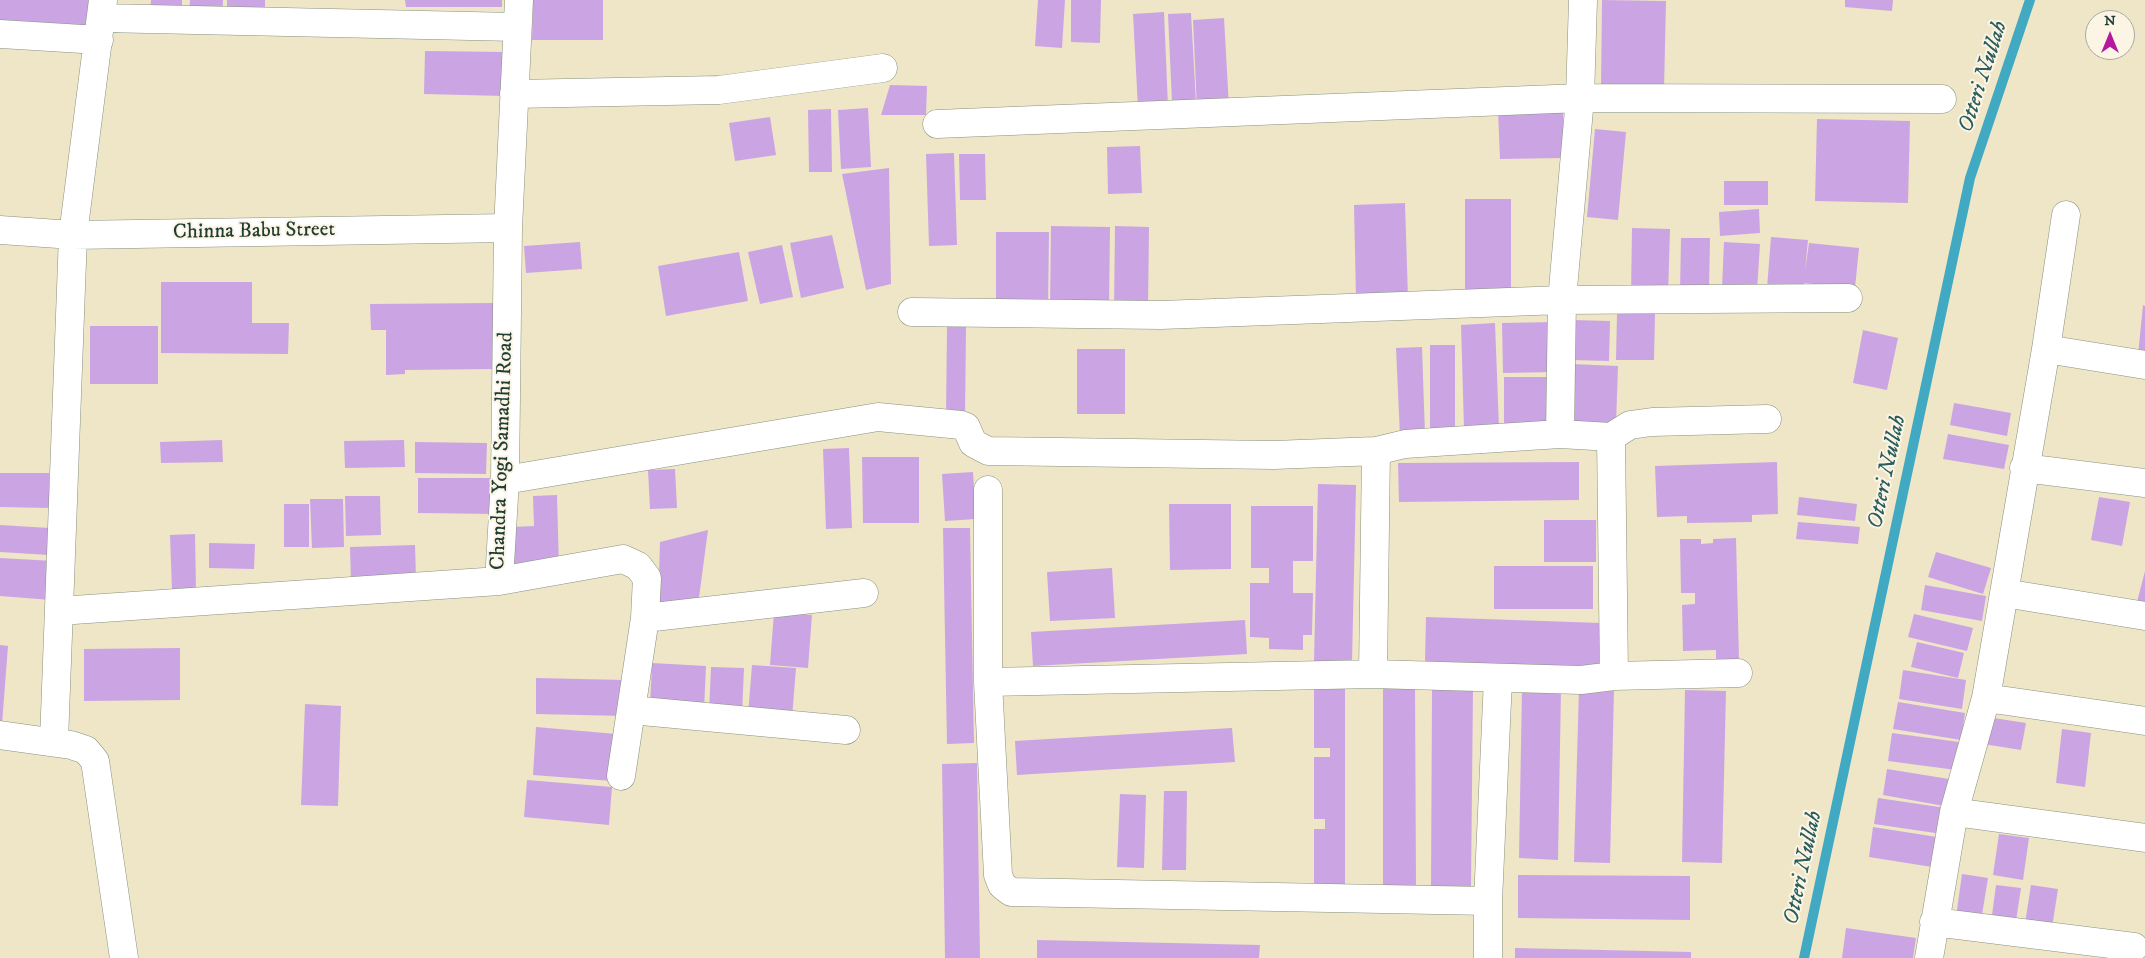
<!DOCTYPE html>
<style>
body{margin:0}
#map{position:relative;width:2145px;height:958px;overflow:hidden;background:#eee6c7;font-family:"IM FELL DW Pica",serif}
canvas{display:block}
.north{position:absolute;left:2085px;top:10px;width:50px;height:50px;box-sizing:border-box;background:#fcf5e5;border:1px solid #a4ab9e;border-radius:50%;rotate:0deg;font-size:14px;font-weight:700;line-height:20px;text-align:center;color:#1f3d34}
.north::after{content:'';display:block;margin:auto;width:18px;height:22px;background:#b5179e;clip-path:polygon(50% 0,100% 100%,50% 72%,0 100%)}
</style>
<div id="map">
<canvas width="2145" height="958"></canvas>
<div class="north">N</div>
</div>
<script>
const c = document.querySelector('canvas').getContext('2d');
c.lineJoin = 'round';
const toPath = rows => new Path2D(rows.map(r => 'M' + r).join(''));
function strokePath(path, color, width, dash) { c.strokeStyle = color; c.lineWidth = width; c.lineCap = dash ? 'butt' : 'round'; c.setLineDash(dash || []); c.stroke(path); }
function paint(path, color) { c.fillStyle = color; c.fill(path, 'evenodd'); }
function write(font, color, halo, rows, align = 'center') {
  c.font = font + ' "IM FELL DW Pica",serif'; c.lineWidth = 4; c.setLineDash([]); c.textBaseline = 'middle'; c.strokeStyle = halo; c.fillStyle = color; for (const [text, x, y, turn = 0] of rows) {
    c.save(); c.translate(x, y); c.rotate((+turn || 0) * Math.PI / 180); c.textAlign = isNaN(turn) ? turn : align; if (halo) c.strokeText(text, 0, 0); c.fillText(text, 0, 0); c.restore();
  }
}
const stream = toPath([
 [1804,958,1970,178,2030,0]
]);
const building = toPath([
 [0,0,91,0,89,27,0,23],
 [151,0,182,0,182,13,150,12],
 [190,0,223,0,222,18,189,15],
 [227,0,265,0,265,17,227,15],
 [405,0,502,0,502,7,406,7],
 [533,0,603,0,603,40,532,40],
 [1038,0,1065,0,1062,48,1035,46],
 [1071,0,1101,0,1100,43,1071,42],
 [1602,0,1666,1,1664,90,1601,88],
 [1845,0,1893,0,1892,11,1845,7],
 [1164,12,1168,106,1138,108,1133,14],
 [1191,13,1196,102,1172,103,1168,14],
 [1224,18,1229,107,1197,109,1193,20],
 [425,51,505,52,504,96,424,94],
 [890,85,927,86,926,115,881,115],
 [868,108,871,167,841,169,838,110],
 [831,109,832,172,809,172,808,110],
 [1563,109,1564,158,1500,159,1498,111],
 [770,117,776,155,735,161,729,123],
 [1817,119,1910,121,1908,203,1815,201],
 [1595,129,1626,132,1618,220,1587,217],
 [1140,146,1142,193,1108,194,1107,147],
 [954,153,957,245,929,246,926,154],
 [959,154,985,154,986,200,960,200],
 [889,168,891,284,866,290,842,174],
 [1724,181,1768,181,1768,205,1724,205],
 [1465,199,1511,199,1511,298,1465,298],
 [1405,203,1408,298,1356,299,1354,205],
 [1759,209,1760,233,1720,236,1719,212],
 [1051,226,1110,227,1109,309,1050,308],
 [1115,226,1149,227,1148,309,1114,308],
 [1632,228,1670,229,1668,296,1631,294],
 [996,232,1049,232,1048,309,996,309],
 [832,235,844,288,801,298,790,243],
 [1771,237,1808,240,1805,271,1809,243,1859,248,1855,288,1804,283,1804,292,1767,288],
 [1681,238,1710,238,1709,291,1680,291],
 [580,242,582,269,526,273,524,246],
 [1724,242,1760,244,1757,291,1722,288],
 [782,245,793,297,760,304,748,252],
 [739,252,748,301,666,316,658,266],
 [161,282,252,282,252,323,289,323,288,354,161,353],
 [494,303,495,369,405,370,405,374,386,375,386,330,371,330,370,304],
 [2143,305,2145,306,2145,356,2138,355],
 [1617,313,1655,314,1654,360,1616,360],
 [1572,320,1610,321,1609,361,1571,360],
 [1554,322,1555,372,1503,373,1502,323],
 [1495,323,1499,428,1464,429,1461,325],
 [90,326,158,326,158,384,90,384],
 [947,327,966,327,965,417,946,417],
 [1863,330,1898,338,1887,390,1853,383],
 [1430,345,1455,345,1455,430,1430,430],
 [1422,347,1425,435,1400,436,1396,348],
 [1077,349,1125,349,1125,414,1077,414],
 [1572,364,1618,366,1616,425,1569,423],
 [1504,377,1553,377,1553,426,1504,426],
 [1954,403,2011,413,2007,436,1950,425],
 [1948,434,2009,445,2004,469,1943,459],
 [222,440,223,462,161,463,160,442],
 [404,440,405,467,345,468,344,441],
 [415,442,487,443,486,474,415,473],
 [849,448,852,528,826,529,823,449],
 [862,457,919,457,919,523,863,523],
 [1579,462,1579,500,1399,502,1398,463],
 [1777,462,1778,514,1752,515,1752,522,1687,523,1687,516,1657,517,1655,466],
 [675,469,677,508,650,509,648,470],
 [973,472,976,519,945,521,942,474],
 [0,473,49,473,49,508,0,507],
 [418,478,498,478,497,514,418,513],
 [1318,484,1356,485,1352,662,1314,661],
 [557,495,559,568,512,570,511,527,534,526,533,496],
 [345,496,380,496,381,535,346,536],
 [1799,497,1857,504,1855,521,1797,515],
 [2099,497,2130,502,2122,546,2091,540],
 [310,499,343,499,344,547,312,548],
 [284,504,309,504,309,547,284,547],
 [1169,504,1231,504,1231,569,1170,570],
 [1251,506,1313,506,1313,561,1293,561,1293,593,1313,593,1312,635,1303,635,1303,650,1269,649,1269,638,1250,637,1250,583,1269,583,1269,568,1251,568],
 [1544,520,1596,520,1596,562,1544,562],
 [1798,522,1860,527,1858,544,1796,539],
 [0,525,50,528,49,555,0,552],
 [943,528,970,528,974,743,947,744],
 [708,530,698,605,658,609,660,542],
 [195,534,196,590,172,591,170,535],
 [1736,538,1739,660,1716,660,1716,650,1683,651,1682,605,1695,604,1695,593,1681,593,1680,539,1701,539,1701,544,1713,543,1713,539],
 [209,543,255,544,254,569,209,568],
 [415,545,416,578,351,581,350,547],
 [1936,552,1991,568,1983,594,1928,577],
 [0,558,54,561,51,600,0,596],
 [1494,566,1593,566,1593,609,1494,609],
 [1112,568,1115,618,1050,621,1047,572],
 [2145,571,2145,604,2137,602],
 [1925,585,1986,596,1982,621,1921,610],
 [774,612,812,615,808,668,770,665],
 [1914,614,1973,628,1967,651,1908,637],
 [1426,617,1601,623,1599,668,1425,662],
 [1245,620,1247,654,1033,666,1031,632],
 [1917,642,1964,653,1958,678,1911,667],
 [0,645,8,646,2,724,0,724],
 [180,648,180,700,84,701,84,649],
 [652,663,706,666,704,710,650,706],
 [752,665,796,668,792,718,748,715],
 [711,667,744,668,742,715,709,713],
 [1903,670,1966,680,1962,709,1899,699],
 [536,678,625,680,624,716,536,714],
 [1314,680,1345,680,1345,892,1314,892,1314,829,1325,829,1325,819,1314,819,1314,757,1330,757,1330,748,1314,748],
 [1522,687,1561,688,1558,860,1519,858],
 [1383,688,1415,688,1416,885,1383,886],
 [1579,688,1614,689,1610,863,1574,862],
 [1432,690,1473,690,1471,886,1431,886],
 [1685,690,1726,691,1722,863,1682,862],
 [1898,702,1965,713,1961,740,1893,729],
 [305,704,341,706,338,806,301,805],
 [1987,717,2026,723,2021,750,1983,744],
 [536,727,616,734,612,781,533,775],
 [1232,728,1235,762,1017,775,1015,741],
 [2062,729,2091,733,2085,787,2056,783],
 [1892,733,1959,742,1956,770,1888,761],
 [977,763,980,958,945,958,942,764],
 [1887,769,1949,779,1944,806,1883,795],
 [527,780,612,787,609,825,524,817],
 [1164,791,1187,791,1186,870,1162,870],
 [1120,794,1146,795,1144,868,1117,867],
 [1878,798,1946,808,1942,834,1874,824],
 [1873,827,1937,837,1932,867,1869,857],
 [1999,834,2029,838,2023,880,1993,875],
 [1962,874,1988,878,1981,921,1956,917],
 [1518,875,1690,876,1690,920,1518,918],
 [1996,885,2021,888,2015,927,1991,923],
 [2031,885,2058,889,2051,934,2024,930],
 [1846,928,1916,938,1913,958,1842,958],
 [1037,940,1260,945,1259,958,1037,958],
 [1515,948,1691,952,1691,958,1515,958]
]);
const minor = toPath([
 [102,18,516,27],
 [0,34,99,40],
 [514,94,719,90,883,68],
 [937,124,1580,98,1942,99],
 [0,230,73,235,508,228],
 [912,312,1161,315,1562,300,1848,298],
 [2046,349,2145,365],
 [1560,434,1562,300,1580,98,1583,0],
 [1611,437,1614,676],
 [2024,468,2145,483],
 [505,480,878,417,961,425,966,427,973,443,988,451,1274,455,1376,451,1405,444,1560,434,1611,437,1630,425,1652,422,1767,419],
 [988,490,988,682,998,875,1002,885,1011,892,1488,901,1488,958],
 [499,581,623,559,638,566,647,578,645,618,621,776],
 [2004,593,2145,616],
 [59,611,499,581,505,480,508,228,519,0],
 [645,618,864,593],
 [1373,674,1376,451],
 [988,682,1373,674,1581,680,1614,676,1738,673],
 [1986,698,2145,721],
 [631,710,846,730],
 [0,735,71,745,86,750,95,761,124,958],
 [54,741,73,235,103,0],
 [1954,812,2145,838],
 [1488,901,1498,679],
 [1934,922,2134,947],
 [1929,958,1954,812,1986,698,2046,349,2066,215]
]);
const streetNames = [
 ["Chinna Babu Street",254,232,-1],
 ["Chandra Yogi Samadhi Road",503,451,-88]
];
const waterNames = [
 ["Otteri Nullah",1984,77,-72],
 ["Otteri Nullah",1888,472,-78],
 ["Otteri Nullah",1804,868,-78]
];
strokePath(stream, '#41a9c1', 10);
paint(building, '#cba5e3');
strokePath(minor, '#86927e', 29);
strokePath(minor, '#fff', 28);
write('21px', '#1f3d34', '#fcf5e5', streetNames);
write('italic 22px', '#295d5e', '#fcf5e5', waterNames);
</script>
